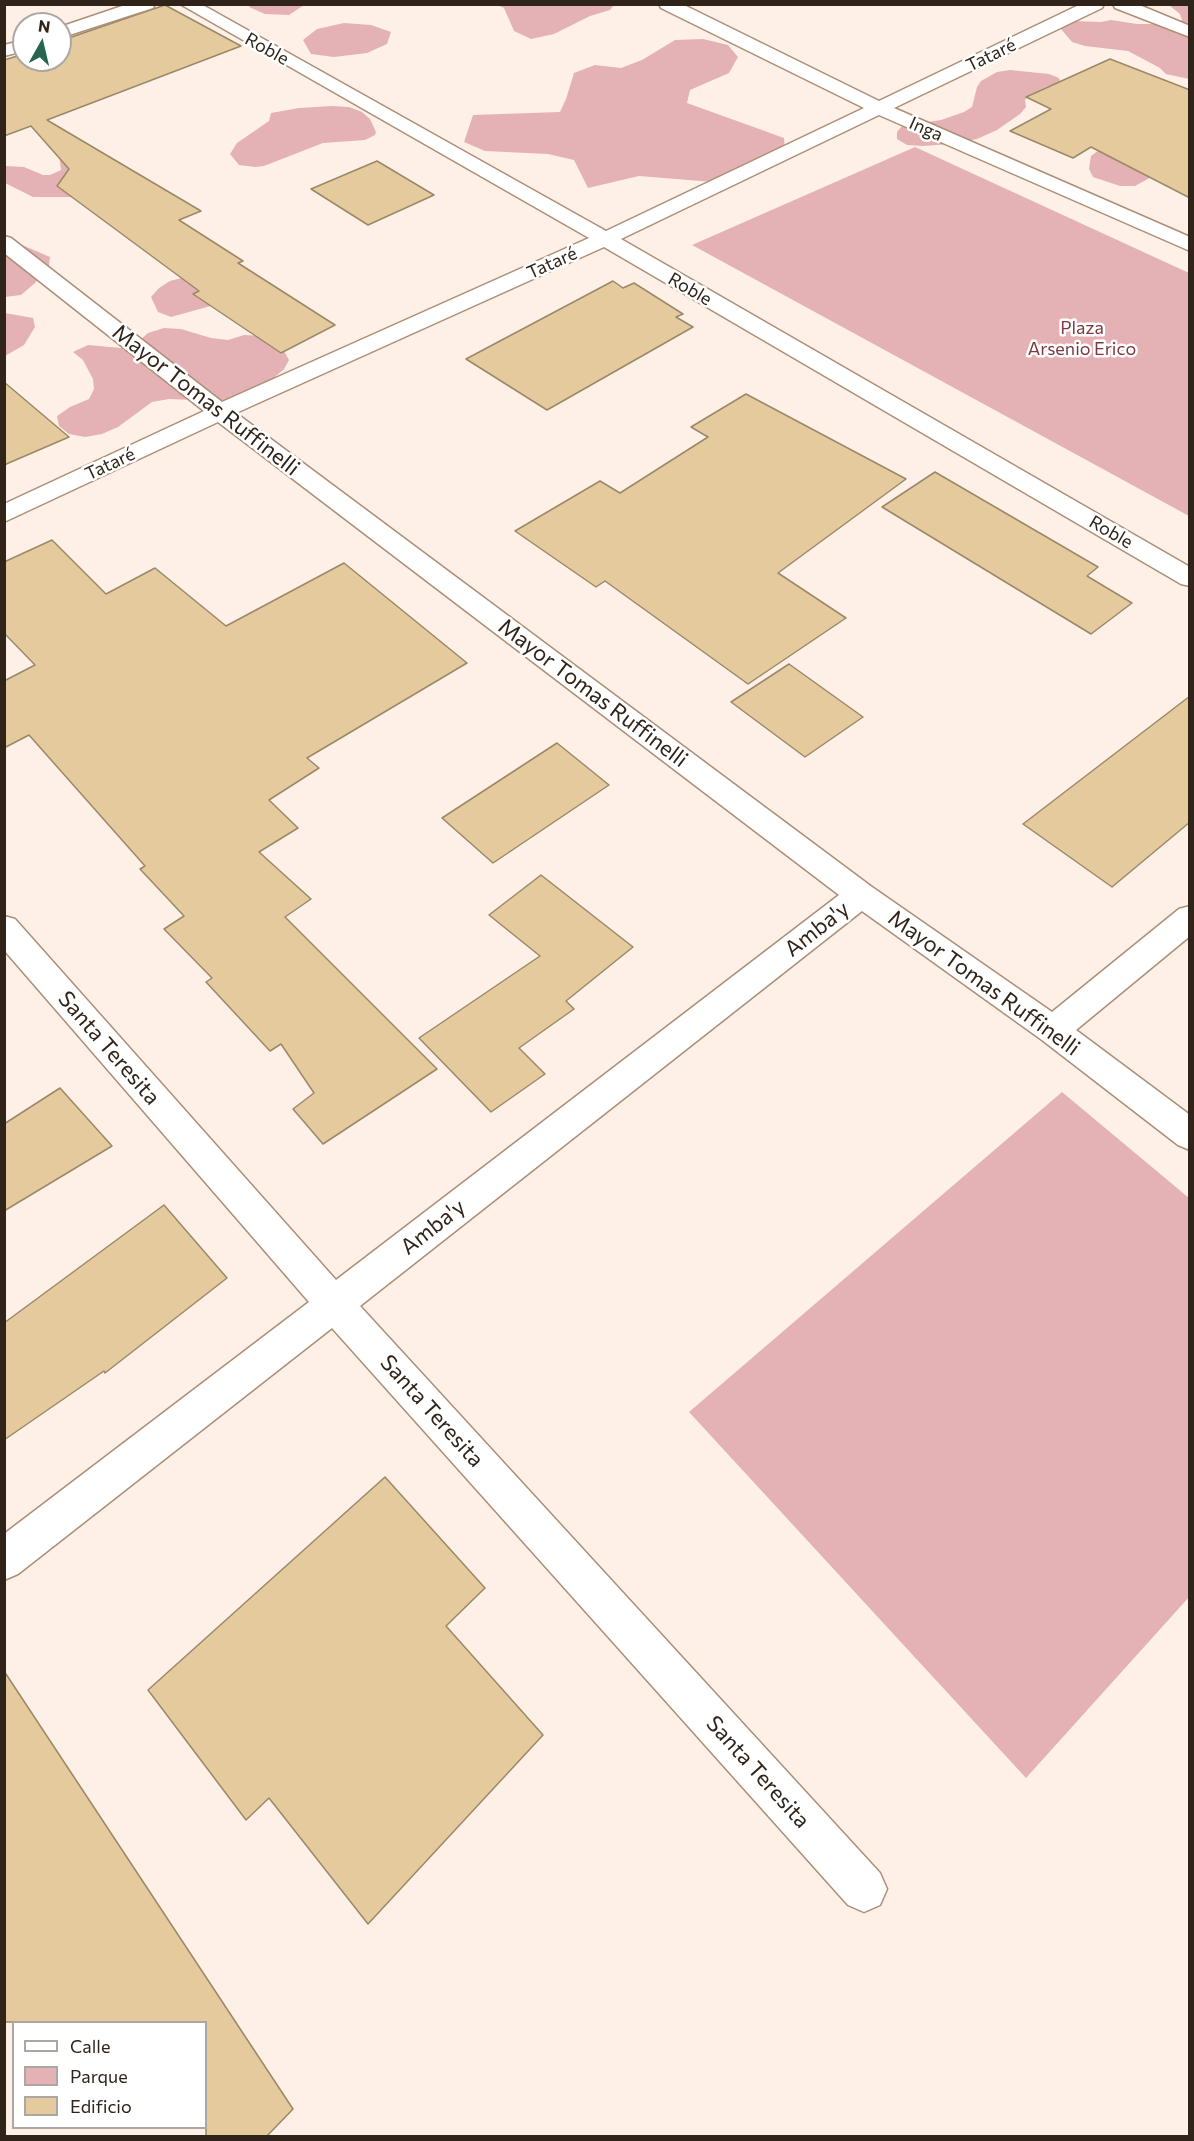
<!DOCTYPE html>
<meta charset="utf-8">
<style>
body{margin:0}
#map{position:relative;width:1194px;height:2141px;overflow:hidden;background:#fef0e6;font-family:Commissioner,sans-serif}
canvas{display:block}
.frame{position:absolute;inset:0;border:6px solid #2f231a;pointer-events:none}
.legend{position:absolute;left:12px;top:2021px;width:195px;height:108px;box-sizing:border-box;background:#fff;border:2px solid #aca7a3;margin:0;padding:8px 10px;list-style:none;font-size:18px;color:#2f231a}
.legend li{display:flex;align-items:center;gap:12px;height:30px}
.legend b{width:30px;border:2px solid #aca7a3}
.north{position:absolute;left:12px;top:12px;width:60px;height:60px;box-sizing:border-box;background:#fff;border:2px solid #aca7a3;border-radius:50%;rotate:8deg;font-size:16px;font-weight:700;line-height:24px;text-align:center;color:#2f231a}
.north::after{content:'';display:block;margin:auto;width:21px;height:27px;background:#276551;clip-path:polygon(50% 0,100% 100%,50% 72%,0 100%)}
</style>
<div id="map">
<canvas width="1194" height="2141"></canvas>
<div class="frame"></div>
<ul class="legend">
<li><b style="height:8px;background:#fff"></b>Calle</li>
<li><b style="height:16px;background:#e4b1b4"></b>Parque</li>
<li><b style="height:16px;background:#e5ca9d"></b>Edificio</li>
</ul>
<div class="north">N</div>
</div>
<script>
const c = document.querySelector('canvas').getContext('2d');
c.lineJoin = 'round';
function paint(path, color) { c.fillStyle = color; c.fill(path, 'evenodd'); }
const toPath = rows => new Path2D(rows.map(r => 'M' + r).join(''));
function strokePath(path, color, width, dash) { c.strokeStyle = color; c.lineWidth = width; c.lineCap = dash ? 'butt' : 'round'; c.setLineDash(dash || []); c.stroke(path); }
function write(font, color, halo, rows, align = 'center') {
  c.font = font + ' Commissioner,sans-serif'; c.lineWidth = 5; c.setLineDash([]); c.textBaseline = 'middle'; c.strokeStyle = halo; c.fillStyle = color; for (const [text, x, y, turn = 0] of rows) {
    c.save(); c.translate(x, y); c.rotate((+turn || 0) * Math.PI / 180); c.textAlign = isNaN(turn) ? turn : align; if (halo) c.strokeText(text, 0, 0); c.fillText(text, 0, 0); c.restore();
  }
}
const green = toPath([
 [251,4,304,4,304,5,289,15,265,14,249,7],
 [497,5,614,4,614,5,610,10,590,16,554,34,531,39,514,31,504,8],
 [1169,5,1189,5,1189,79,1166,74,1160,68,1128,51,1085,46,1072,42,1061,29,1063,24,1074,21,1101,22,1111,20,1137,24,1175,24,1182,20,1180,14],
 [344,23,371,25,391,32,387,44,367,53,334,57,311,54,303,40,317,29],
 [703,39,728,45,738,57,729,73,690,90,687,103,784,138,785,153,774,165,755,175,726,183,639,176,588,188,574,160,548,154,485,151,464,142,473,115,560,112,566,99,574,73,595,65,621,68,642,60,675,40],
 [1010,70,1049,74,1059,78,1061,84,1048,86,1029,95,1025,100,1026,107,1020,114,997,130,977,139,951,144,923,146,907,145,897,139,897,132,902,126,941,120,964,112,972,107,977,87,981,81,997,72],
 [332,106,349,107,362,112,370,119,376,132,375,135,365,140,323,143,264,166,255,167,239,165,230,154,237,143,269,121,271,113,299,108],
 [915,147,1189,273,1189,516,692,245],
 [1099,150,1153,176,1135,186,1120,186,1093,177,1089,169,1091,156],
 [72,151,75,197,33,197,5,183,5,166,24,167,43,175,50,175,61,170,59,155],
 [22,245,50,257,49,265,35,283,21,295,5,297,5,249],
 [201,273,214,305,171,317,158,312,151,297,159,288,170,281],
 [5,313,33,318,35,327,24,345,5,356],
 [164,328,181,329,211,338,228,340,244,335,262,336,284,351,289,360,284,369,254,395,219,401,169,399,152,402,118,427,102,434,85,437,69,434,59,426,57,416,70,407,89,399,94,389,93,379,83,360,73,352,88,345,121,348,138,342,148,333],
 [1062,1092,1189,1198,1190,1596,1026,1778,689,1412]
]);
const building = toPath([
 [165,5,241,46,47,120,201,211,179,220,243,261,238,263,335,325,281,353,193,294,199,291,57,186,69,169,31,126,4,136,4,60,24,54,24,60,60,60,60,41,165,5],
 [1110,59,1190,90,1190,198,1091,147,1073,158,1010,131,1051,109,1026,97,1110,59],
 [377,161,434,195,368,225,311,189,377,161],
 [613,281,623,288,634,283,683,314,676,317,693,327,547,410,466,359,613,281],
 [4,382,69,437,4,465,4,382],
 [746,394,906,479,778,573,846,618,748,684,605,581,596,587,515,531,600,481,620,493,708,437,691,427,746,394],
 [935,472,1098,567,1087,576,1132,603,1091,634,882,507,935,472],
 [52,540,106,594,155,568,226,626,344,563,467,663,307,758,319,768,269,800,298,828,259,852,311,899,285,917,437,1069,323,1144,293,1109,314,1093,281,1044,270,1051,206,982,212,978,164,929,184,916,140,869,145,866,29,735,4,748,4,681,35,665,4,633,4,562,52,540],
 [789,664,863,717,805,757,731,702,789,664],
 [1190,696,1190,822,1112,887,1023,824,1190,696],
 [557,743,609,785,493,863,442,818,557,743],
 [541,875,633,947,566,1001,574,1009,519,1048,545,1074,491,1112,419,1038,540,956,489,915,541,875],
 [60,1088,112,1146,4,1211,4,1124,60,1088],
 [164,1205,227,1278,105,1373,104,1371,4,1440,4,1323,164,1205],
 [385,1477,485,1588,446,1626,543,1735,368,1924,269,1798,246,1820,148,1690,385,1477],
 [4,1671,293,2109,267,2136,206,2136,206,2022,4,2022,4,1671]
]);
const street = toPath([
 [128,4,155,4,153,8,60,38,60,27,128,4],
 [180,4,201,4,606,231,864,108,661,8,659,4,682,4,879,101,1081,4,1104,4,1102,8,894,108,1190,237,1190,251,879,115,621,239,1190,567,1190,586,1181,584,604,247,236,413,872,887,1052,1012,1179,909,1190,906,1190,936,1076,1030,1190,1115,1190,1150,1178,1145,1042,1040,862,911,360,1306,880,1873,887,1889,880,1905,864,1912,848,1905,332,1328,18,1574,4,1580,4,1534,309,1302,4,950,4,916,15,919,336,1280,839,895,218,422,4,522,4,504,204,411,4,253,4,236,11,238,222,402,589,238,180,4],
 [1113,4,1137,4,1190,26,1190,37,1115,8,1113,4],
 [24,40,24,51,4,56,4,45,24,40]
]);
const farStreetnames = [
 ["Roble",267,49,29],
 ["Tataré",991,55,-26],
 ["Inga",926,129,24],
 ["Tataré",552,263,-24],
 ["Roble",690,289,30],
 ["Tataré",110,464,-25],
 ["Roble",1111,532,30]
];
const farParknames = [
 ["Plaza",1082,328],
 ["Arsenio Erico",1082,349]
];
const streetNames = [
 ["Mayor Tomas Ruffinelli",206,400,38],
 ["Mayor Tomas Ruffinelli",593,693,37],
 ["Amba'y",817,929,-38],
 ["Mayor Tomas Ruffinelli",984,983,36],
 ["Santa Teresita",109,1048,49],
 ["Amba'y",433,1227,-38],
 ["Santa Teresita",432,1411,48],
 ["Santa Teresita",758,1772,48]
];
paint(green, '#e4b1b4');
paint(building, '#e5ca9d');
strokePath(building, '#9a8868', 1.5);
strokePath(street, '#ad8e77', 3);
paint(street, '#fff');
write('18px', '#2f231a', '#fff', farStreetnames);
write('18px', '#7d3840', '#fff', farParknames);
write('22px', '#2f231a', '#fff', streetNames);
</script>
